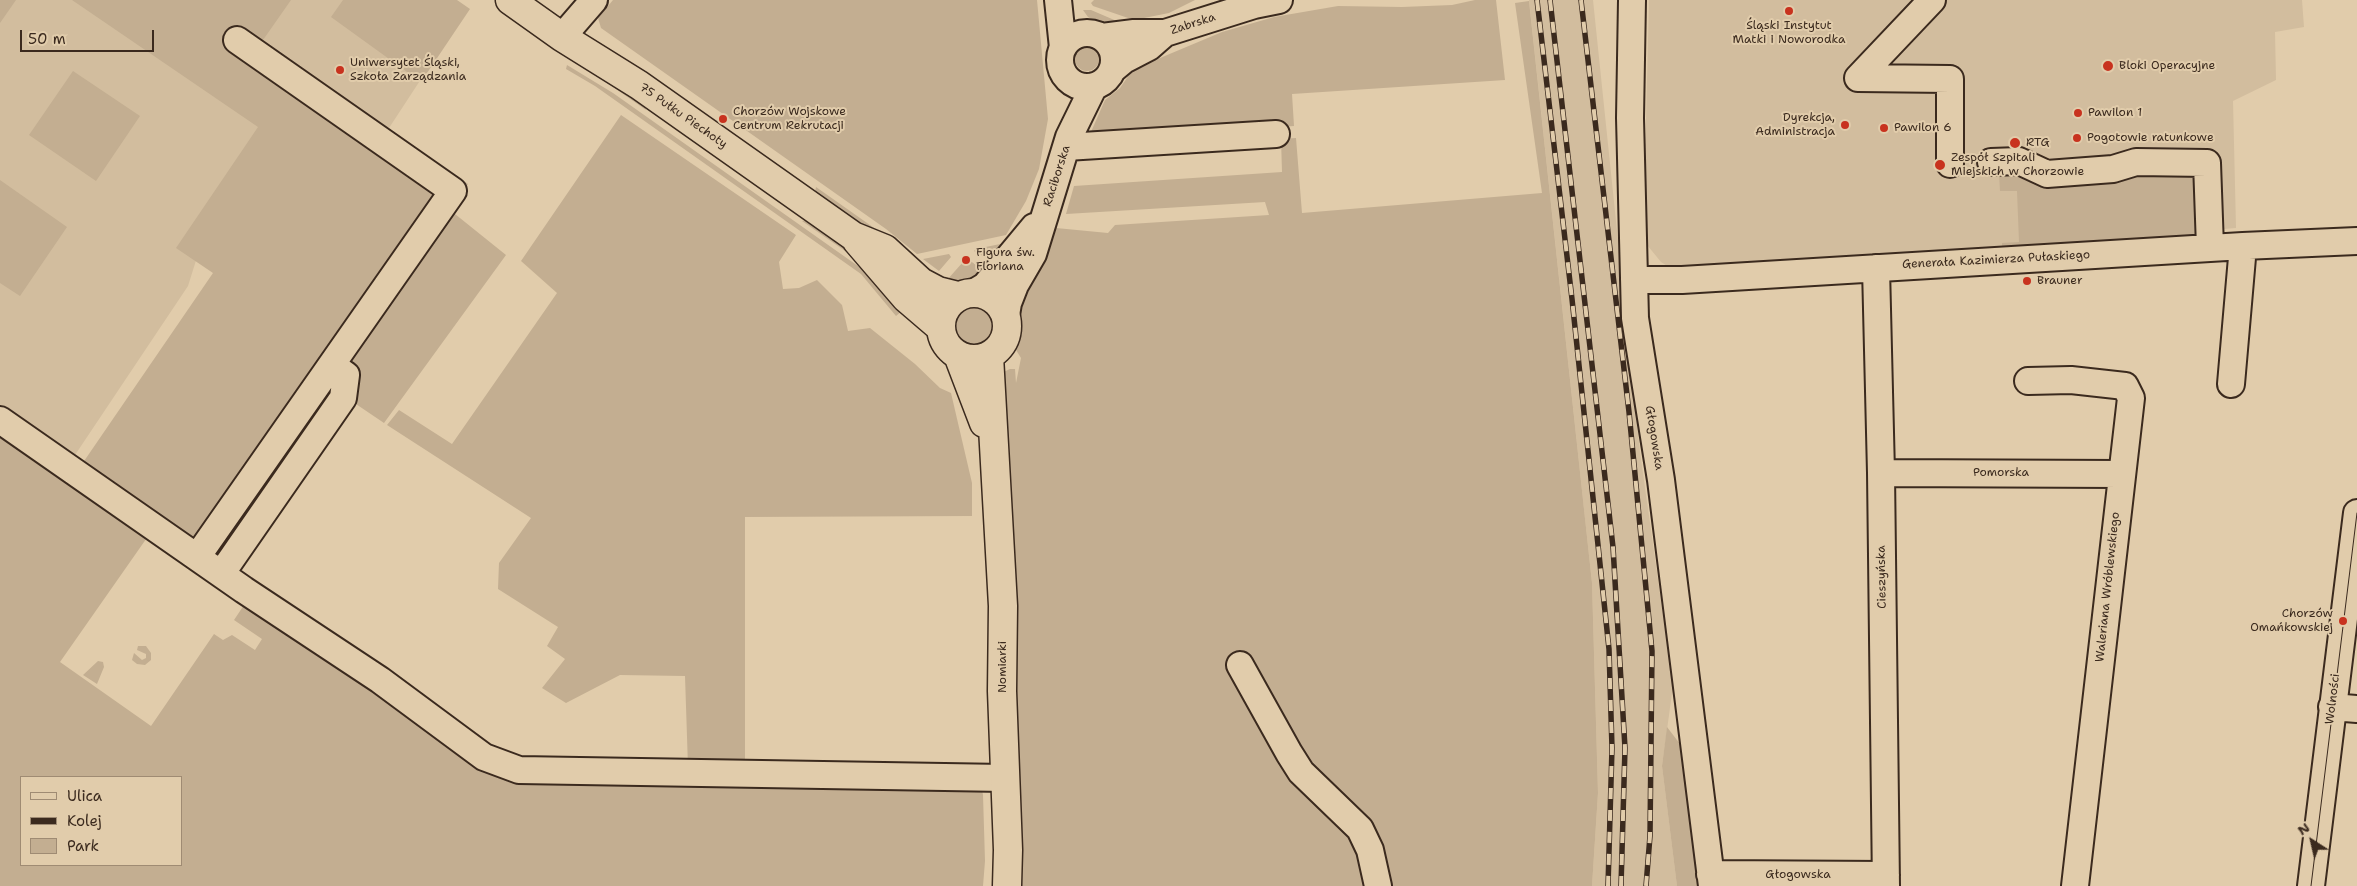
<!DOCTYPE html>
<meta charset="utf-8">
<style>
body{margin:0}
#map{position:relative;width:2357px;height:886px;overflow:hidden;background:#e1ccab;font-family:"Shantell Sans",sans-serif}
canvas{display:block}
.legend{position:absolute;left:20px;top:776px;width:162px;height:90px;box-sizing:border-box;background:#e1ccab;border:1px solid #9f8b73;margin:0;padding:6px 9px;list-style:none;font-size:15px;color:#3b2a1e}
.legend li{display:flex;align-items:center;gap:10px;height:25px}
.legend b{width:25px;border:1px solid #9f8b73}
.north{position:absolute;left:2287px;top:816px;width:50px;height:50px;-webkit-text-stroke:4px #e1ccab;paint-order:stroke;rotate:325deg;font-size:14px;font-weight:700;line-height:20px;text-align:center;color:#3b2a1e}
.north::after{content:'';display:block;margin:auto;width:18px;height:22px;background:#3b2a1e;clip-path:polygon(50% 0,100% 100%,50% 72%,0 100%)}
.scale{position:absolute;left:20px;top:30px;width:134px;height:22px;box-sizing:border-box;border:2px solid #3b2a1e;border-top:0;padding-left:6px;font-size:15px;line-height:18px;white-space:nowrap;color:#3b2a1e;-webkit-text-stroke:4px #e1ccab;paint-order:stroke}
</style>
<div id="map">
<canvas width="2357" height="886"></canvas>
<ul class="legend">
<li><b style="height:6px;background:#e1ccab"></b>Ulica</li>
<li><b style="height:6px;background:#3b2a1e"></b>Kolej</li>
<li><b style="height:14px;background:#c3ae91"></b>Park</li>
</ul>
<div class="north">N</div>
<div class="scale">50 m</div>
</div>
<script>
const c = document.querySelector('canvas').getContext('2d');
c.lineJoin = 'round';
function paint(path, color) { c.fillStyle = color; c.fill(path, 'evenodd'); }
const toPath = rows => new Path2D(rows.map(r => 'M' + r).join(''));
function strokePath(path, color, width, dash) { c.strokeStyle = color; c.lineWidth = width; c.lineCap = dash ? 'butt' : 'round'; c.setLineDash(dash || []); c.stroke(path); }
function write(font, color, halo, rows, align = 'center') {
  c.font = font + ' "Shantell Sans",sans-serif'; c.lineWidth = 4; c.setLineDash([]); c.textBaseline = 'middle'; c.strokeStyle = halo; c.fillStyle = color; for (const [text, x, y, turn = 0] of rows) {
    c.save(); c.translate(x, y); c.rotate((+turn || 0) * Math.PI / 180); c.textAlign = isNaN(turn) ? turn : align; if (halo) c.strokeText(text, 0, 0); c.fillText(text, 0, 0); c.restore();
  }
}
const built = toPath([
 [7,0,348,0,425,73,389,128,297,90,209,219,188,286,73,458,0,407,0,9],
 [1529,0,1593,0,1640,452,1673,686,1662,766,1677,886,1592,886,1598,793,1592,583],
 [1649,0,2302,0,2304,27,2275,32,2276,80,2233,101,2236,228,1678,273,1661,262,1643,240]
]);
const green = toPath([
 [0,0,16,0,0,23],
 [72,0,291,0,263,40,468,184,450,210,506,255,384,423,350,400,229,572,80,467,213,273,176,248,258,127],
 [343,0,457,0,470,9,421,82,331,17],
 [613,0,1037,0,1048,119,1039,169,1026,201,1006,235,917,254,886,229,601,28,598,18],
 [1094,0,1195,0,1169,13,1134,20,1093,6,1091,3],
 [1475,0,1496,0,1505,80,1292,94,1294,126,1087,141,1105,100,1120,88,1129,75,1141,66,1222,32,1274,17,1338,6,1402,7,1452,5],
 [1529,1,1592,583,1598,793,1592,886,1020,886,1022,850,1015,679,997,375,1010,369,1015,369,1016,383,1021,358,1016,350,1022,334,1021,311,1023,297,1044,258,1056,228,1108,233,1115,225,1269,215,1265,202,1066,214,1074,186,1282,172,1281,139,1296,138,1302,213,1542,193,1515,3],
 [1083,10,1091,10,1126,25,1107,28,1088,17],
 '1075 59a12 12 0 1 1 24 0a12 12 0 1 1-24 0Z',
 [567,65,613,93,865,271,903,310,896,316,861,274,595,86,566,69],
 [73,71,140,116,96,181,29,135],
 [596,75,623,87,642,100,646,110],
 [621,115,796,235,779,262,783,289,799,288,817,280,842,305,848,331,870,328,915,364,940,388,951,393,972,483,972,516,745,517,745,768,688,767,685,676,620,675,566,703,542,688,565,659,547,646,558,627,498,589,499,563,531,518,387,425,399,410,452,444,557,293,521,261],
 [2202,169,2199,234,2195,235,2002,248,2002,243,2019,242,2017,191,2000,191,1999,174],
 [0,180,67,227,20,296,0,283],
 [816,187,877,230,913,257,814,197],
 [812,219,871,269,802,221],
 [1005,243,991,261,974,251,976,249],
 [949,254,951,257,939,271,923,259],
 [969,260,983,270,973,278,962,281,947,280,963,262],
 '954 326a20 20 0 1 1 40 0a20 20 0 1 1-40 0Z',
 [0,429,151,532,60,662,151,726,214,634,223,640,232,635,255,650,262,639,234,620,246,602,492,769,981,785,983,795,985,861,983,886,0,886],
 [21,777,181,777,181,865,21,865],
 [138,646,146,646,151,653,151,660,145,665,137,664,132,660,134,653,142,660,146,658,146,654,137,650],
 [98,661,103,662,104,667,97,684,83,675],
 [1667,727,1690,757,1706,886,1677,886,1662,766]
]);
const minor = toPath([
 [1058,0,1063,48],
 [1632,0,1630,118,1635,318,1661,480,1712,886],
 [1932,0,1858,78,1950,79,1950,164],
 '1060 60a27 27 0 1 1 54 0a27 27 0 1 1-54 0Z',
 [562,37,594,0],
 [1102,37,1134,33,1165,33,1254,5,1279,0],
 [1112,70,1124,60,1149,47,1165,33],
 [1066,147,1276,134],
 [1991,162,2019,161,2047,174,2113,169,2136,162,2207,163,2210,247],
 [1876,268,1881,473,1886,886],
 [1634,280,1682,280,2243,246,2357,241],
 [975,292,985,286,1034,227],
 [1006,315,1008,303,1015,285,1033,254,1069,137,1094,86],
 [2028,381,2071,380,2125,386,2131,398,2075,886],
 [2231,384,2243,246],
 [0,420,244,590,380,680,484,757,519,770,1005,778],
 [1881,473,2121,474],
 [197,557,453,191,237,40],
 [221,574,343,398,346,375,332,365],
 [1240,665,1289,753,1301,772,1360,829,1370,850,1378,886],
 [2332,707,2357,709],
 [1710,874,1886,875],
 [2311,886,2357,513]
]);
const major = toPath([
 [510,0,562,37,639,85,853,236,885,249,921,282,938,291,958,296],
 [857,241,906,298,941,328],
 '941 326a33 33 0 1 1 66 0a33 33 0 1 1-66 0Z',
 [958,355,984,423],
 [989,356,1003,606,1002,691,1008,850,1007,886]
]);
const tram = toPath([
 [2311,886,2357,513]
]);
const rail = toPath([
 [1537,0,1572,299,1609,649,1612,748,1608,886],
 [1550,0,1613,547,1625,748,1621,886],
 [1581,0,1629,412,1652,651,1650,836,1646,886]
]);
const markers = [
 [1789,11,5,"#c8321e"],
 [2108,66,6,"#c8321e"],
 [340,70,5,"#c8321e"],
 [2078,113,5,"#c8321e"],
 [723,119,5,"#c8321e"],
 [1845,125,5,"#c8321e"],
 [1884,128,5,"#c8321e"],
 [2077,138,5,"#c8321e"],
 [2015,143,6,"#c8321e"],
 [1940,165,6,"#c8321e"],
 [966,260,5,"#c8321e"],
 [2027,281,5,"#c8321e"],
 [2343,621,5,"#c8321e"]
];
const streetNames = [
 ["Zabrska",1193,24,-18],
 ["75 Pułku Piechoty",683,116,35],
 ["Raciborska",1057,176,-72],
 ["Generała Kazimierza Pułaskiego",1996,260,-3],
 ["Głogowska",1654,438,81],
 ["Pomorska",2001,473],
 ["Cieszyńska",1882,577,-91],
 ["Waleriana Wróblewskiego",2108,587,-84],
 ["Nomiarki",1003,667,-90],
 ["Wolności",2333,699,-83],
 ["Głogowska",1798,875]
];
const poiNames = [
 ["Śląski Instytut",1789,26,"center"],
 ["Matki i Noworodka",1789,40,"center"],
 ["Uniwersytet Śląski,",350,63],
 ["Szkoła Zarządzania",350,77],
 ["Bloki Operacyjne",2119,66],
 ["Chorzów Wojskowe",733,112],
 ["Centrum Rekrutacji",733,126],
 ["Pawilon 1",2088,113],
 ["Dyrekcja,",1835,118,"right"],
 ["Administracja",1835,132,"right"],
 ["Pawilon 6",1894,128],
 ["Pogotowie ratunkowe",2087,138],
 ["RTG",2026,143],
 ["Zespół Szpitali",1951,158],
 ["Miejskich w Chorzowie",1951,172],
 ["Figura św.",976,253],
 ["Floriana",976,267],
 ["Brauner",2037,281],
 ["Chorzów",2333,614,"right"],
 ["Omańkowskiej",2333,628,"right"]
];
paint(built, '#d2bd9e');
paint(green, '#c3ae91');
strokePath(minor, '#3b2a1e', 30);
strokePath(major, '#3b2a1e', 31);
strokePath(minor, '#e1ccab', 26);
strokePath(major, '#e1ccab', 28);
strokePath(tram, '#3b2a1e', 1);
strokePath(rail, '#3b2a1e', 5.5);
strokePath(rail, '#e1ccab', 4, [11]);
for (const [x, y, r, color] of markers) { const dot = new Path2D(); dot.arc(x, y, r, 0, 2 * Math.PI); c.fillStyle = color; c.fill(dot); strokePath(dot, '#e1ccab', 2); }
write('12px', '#3b2a1e', '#e1ccab', streetNames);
write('12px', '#3b2a1e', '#e1ccab', poiNames, 'left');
</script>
